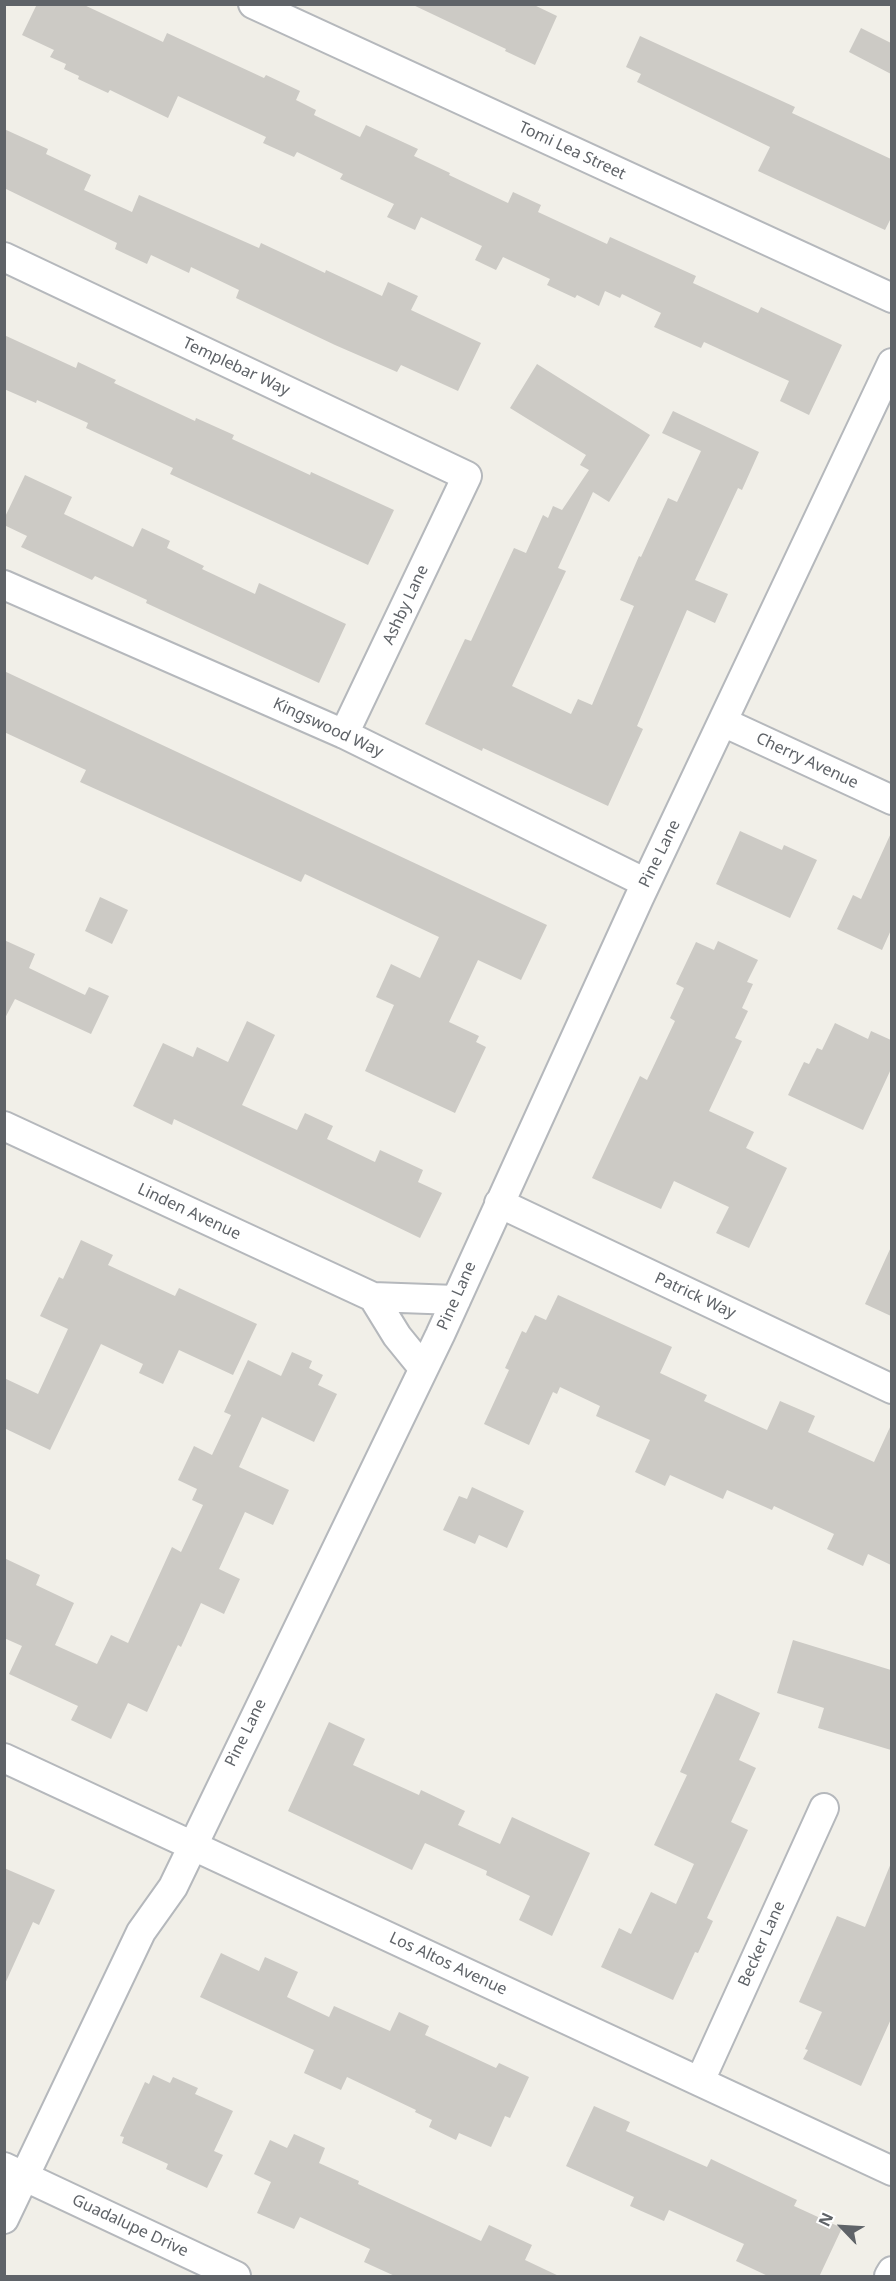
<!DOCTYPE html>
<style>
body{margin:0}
#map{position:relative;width:896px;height:2281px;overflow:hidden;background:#f1efe8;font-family:"Noto Sans",sans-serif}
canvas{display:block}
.frame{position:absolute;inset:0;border:6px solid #5f6368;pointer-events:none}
.north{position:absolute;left:812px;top:2197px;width:60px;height:60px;-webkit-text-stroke:4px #fff;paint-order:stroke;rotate:295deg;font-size:16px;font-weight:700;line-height:24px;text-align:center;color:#5f6368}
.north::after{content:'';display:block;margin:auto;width:21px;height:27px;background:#5f6368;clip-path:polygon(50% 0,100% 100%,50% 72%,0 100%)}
</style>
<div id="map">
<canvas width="896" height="2281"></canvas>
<div class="frame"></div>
<div class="north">N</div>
</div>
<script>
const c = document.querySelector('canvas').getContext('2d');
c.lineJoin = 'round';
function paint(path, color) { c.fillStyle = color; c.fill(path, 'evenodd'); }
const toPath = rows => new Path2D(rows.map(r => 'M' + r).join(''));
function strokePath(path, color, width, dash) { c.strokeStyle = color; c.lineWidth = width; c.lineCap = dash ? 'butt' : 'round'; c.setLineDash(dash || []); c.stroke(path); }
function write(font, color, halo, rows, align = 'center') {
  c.font = font + ' "Noto Sans",sans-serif'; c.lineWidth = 4.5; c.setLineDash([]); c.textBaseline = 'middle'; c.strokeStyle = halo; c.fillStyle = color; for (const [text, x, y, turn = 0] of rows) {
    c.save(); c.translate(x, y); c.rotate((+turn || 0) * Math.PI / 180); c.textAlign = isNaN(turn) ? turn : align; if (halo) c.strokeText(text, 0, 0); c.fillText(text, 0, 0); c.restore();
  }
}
const building = toPath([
 [37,4,82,4,163,42,167,33,264,78,266,75,300,91,296,100,316,110,314,115,360,137,366,125,418,149,414,156,450,173,449,175,508,203,513,192,541,205,538,212,607,244,610,237,696,276,693,283,758,313,761,307,842,345,809,415,780,401,789,381,704,342,701,348,654,327,661,313,622,294,620,298,605,291,599,306,577,295,575,298,547,285,550,279,503,257,496,270,475,260,482,246,421,217,415,230,387,217,394,204,340,179,343,174,297,152,294,157,263,143,266,137,178,96,168,118,110,90,108,93,78,79,79,76,64,69,66,64,50,57,54,50,22,35],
 [411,4,532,4,557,16,535,65,505,51,506,49],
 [861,28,891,43,891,74,849,52],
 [640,36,795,107,792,113,891,159,891,218,885,230,758,171,770,147,637,82,641,74,626,67],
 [4,129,48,149,46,154,91,175,84,190,132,212,139,195,259,248,261,243,325,273,326,270,382,296,388,282,418,296,411,310,481,343,458,391,401,365,397,372,335,345,236,298,239,290,191,267,189,273,151,255,147,264,115,249,117,243,4,188],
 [4,335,76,368,78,362,116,380,114,383,195,421,196,418,234,435,232,439,310,475,311,472,394,510,368,565,170,474,173,468,86,428,88,423,37,400,36,403,4,389],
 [537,364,650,435,609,502,593,492,558,568,566,571,512,686,571,714,578,699,592,705,634,606,620,600,639,556,641,557,668,498,677,502,701,451,662,433,673,411,759,452,742,490,738,488,695,580,728,594,715,623,687,610,637,726,643,729,608,806,483,748,482,751,425,724,465,639,471,641,514,548,526,553,543,515,548,518,553,506,562,510,589,470,580,465,586,455,510,408],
 [25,475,72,497,64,514,133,547,142,528,170,541,167,548,204,566,202,569,255,594,259,583,346,624,319,683,146,603,147,600,95,576,92,580,21,547,27,536,4,525,4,519],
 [4,671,547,925,521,980,478,960,449,1022,479,1036,476,1042,486,1047,455,1113,365,1071,394,1005,376,997,391,964,420,978,439,937,305,874,301,882,80,782,86,770,4,732],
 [740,831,782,850,784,845,817,860,790,918,716,884],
 [891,833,891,930,882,950,837,929,853,895,861,899],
 [100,897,128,910,112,944,85,931],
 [4,940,35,954,29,968,85,995,89,987,109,996,91,1034,15,999,4,1020],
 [718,941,758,960,747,982,753,984,742,1008,748,1011,735,1038,742,1041,709,1111,754,1132,746,1148,787,1168,749,1248,716,1233,729,1207,674,1181,661,1209,592,1178,640,1076,647,1080,675,1021,670,1018,684,988,676,984,696,942,714,950],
 [247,1021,275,1035,242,1105,297,1130,305,1113,333,1126,327,1139,375,1162,380,1150,423,1170,418,1182,442,1193,420,1238,174,1119,172,1125,133,1106,163,1043,193,1057,197,1047,228,1062],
 [835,1023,868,1039,871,1031,891,1040,891,1069,863,1130,788,1095,804,1062,809,1064,817,1048,822,1050],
 [81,1240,113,1255,108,1265,175,1296,179,1288,257,1324,233,1375,179,1350,163,1384,139,1373,143,1364,101,1344,50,1450,4,1428,4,1378,38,1394,68,1329,40,1316,59,1277,63,1279],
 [891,1247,891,1316,865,1304],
 [558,1295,672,1347,660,1373,707,1395,704,1401,767,1430,780,1401,815,1416,808,1432,874,1462,891,1425,891,1565,868,1554,863,1566,827,1549,834,1534,774,1506,772,1510,727,1490,723,1499,670,1475,665,1486,635,1472,650,1440,596,1416,600,1406,560,1387,557,1394,553,1392,529,1445,484,1424,509,1370,505,1368,522,1331,526,1333,535,1315,546,1320],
 [292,1352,312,1361,309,1368,323,1375,318,1385,337,1394,314,1442,262,1417,239,1467,289,1490,273,1525,245,1512,219,1569,240,1579,224,1614,201,1603,181,1647,178,1645,147,1712,128,1703,111,1739,71,1720,78,1706,9,1674,22,1646,4,1638,4,1558,40,1575,36,1585,74,1603,55,1645,97,1664,111,1635,128,1643,172,1547,181,1552,203,1505,192,1500,197,1489,178,1480,194,1446,212,1455,231,1415,224,1412,248,1360,281,1376],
 [472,1487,524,1511,507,1548,479,1535,475,1544,443,1530,459,1496,467,1499],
 [793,1640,891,1670,891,1750,818,1728,824,1708,777,1693],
 [716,1693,760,1713,739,1760,756,1768,731,1822,748,1830,707,1918,713,1921,698,1953,695,1952,673,2000,601,1967,619,1928,631,1934,651,1892,676,1904,694,1864,654,1845,687,1775,680,1772],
 [329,1722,365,1739,353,1765,419,1795,421,1790,465,1811,458,1825,500,1844,512,1817,590,1853,552,1936,519,1920,530,1896,486,1875,487,1871,425,1843,412,1870,288,1811],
 [891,1863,891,2019,861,2086,803,2059,808,2050,805,2049,822,2012,799,2002,837,1916,865,1927],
 [4,1868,55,1890,39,1925,33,1922,4,1986],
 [221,1953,259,1971,265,1957,298,1972,287,1997,329,2017,334,2006,390,2031,399,2012,429,2026,425,2035,496,2068,499,2063,529,2077,510,2118,505,2116,491,2147,459,2133,456,2140,429,2127,432,2120,415,2112,416,2110,347,2077,341,2090,304,2073,314,2050,200,1997],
 [153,2075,170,2083,173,2077,198,2088,195,2094,233,2111,214,2151,223,2155,207,2188,166,2169,168,2164,122,2143,124,2137,120,2136,145,2082,149,2084],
 [594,2106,630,2122,626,2131,707,2167,711,2159,797,2200,794,2206,842,2228,819,2277,770,2277,736,2261,744,2244,669,2210,664,2221,630,2206,634,2197,566,2166],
 [294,2134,325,2148,319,2163,359,2181,358,2184,481,2241,489,2225,532,2245,525,2260,561,2277,397,2277,364,2262,370,2249,300,2217,294,2229,257,2213,271,2182,254,2174,270,2140,287,2148]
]);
const minor = toPath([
 [253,4,892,298],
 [4,257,467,476,344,734],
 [4,585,344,734,646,883],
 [723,722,892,800],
 [4,1126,373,1297,456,1300],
 [499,1203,892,1389],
 [373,1297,397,1336,423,1368],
 [4,1758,892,2171],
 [700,2081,824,1808],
 [4,2167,236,2276],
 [4,2219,141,1932,173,1887,440,1335,639,898,892,363],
 [889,2276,892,2271]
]);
const streetNames = [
 ["Tomi Lea Street",572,151,25],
 ["Templebar Way",236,367,25],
 ["Ashby Lane",406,605,-65],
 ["Kingswood Way",328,728,25],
 ["Cherry Avenue",807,761,25],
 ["Pine Lane",660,854,-64],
 ["Linden Avenue",189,1212,25],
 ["Pine Lane",457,1296,-66],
 ["Patrick Way",695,1296,25],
 ["Pine Lane",246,1733,-64],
 ["Becker Lane",762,1944,-66],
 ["Los Altos Avenue",448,1964,25],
 ["Guadalupe Drive",130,2226,25]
];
paint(building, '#cccac5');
strokePath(minor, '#b5b8bc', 32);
strokePath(minor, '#fff', 28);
write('16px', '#5f6368', '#fff', streetNames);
</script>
